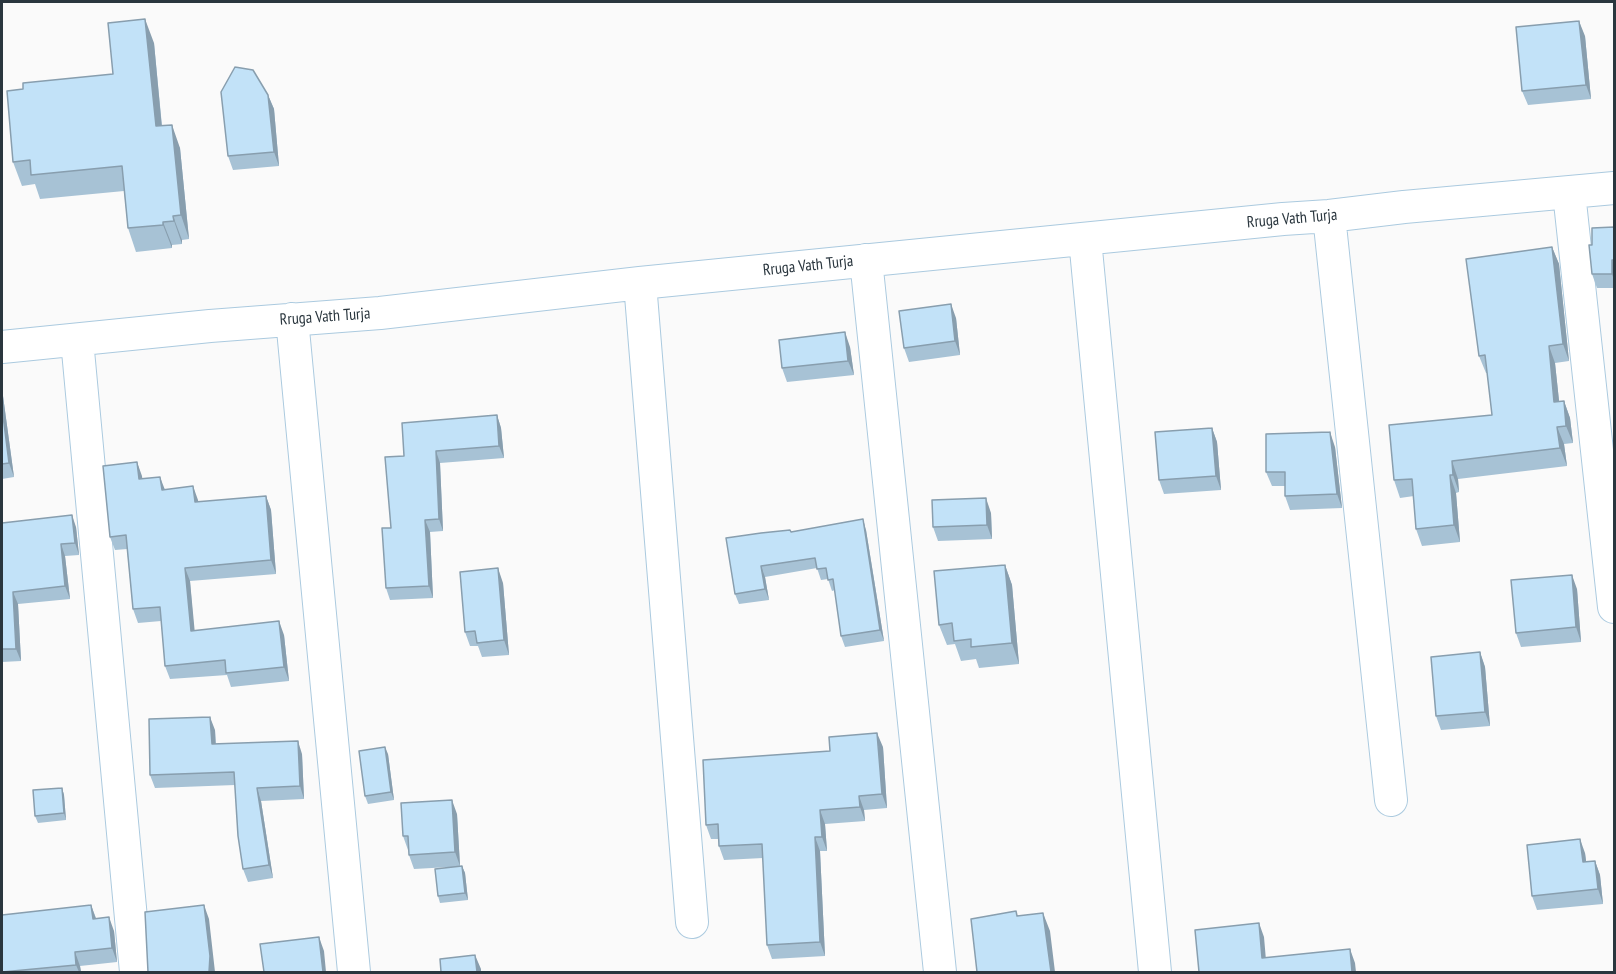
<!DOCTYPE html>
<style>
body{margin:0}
#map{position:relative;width:1616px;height:974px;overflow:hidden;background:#fafafa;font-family:"PT Sans Narrow",sans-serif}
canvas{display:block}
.frame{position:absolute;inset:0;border:3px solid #2a363e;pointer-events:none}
</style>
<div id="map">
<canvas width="1616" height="974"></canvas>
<div class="frame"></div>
</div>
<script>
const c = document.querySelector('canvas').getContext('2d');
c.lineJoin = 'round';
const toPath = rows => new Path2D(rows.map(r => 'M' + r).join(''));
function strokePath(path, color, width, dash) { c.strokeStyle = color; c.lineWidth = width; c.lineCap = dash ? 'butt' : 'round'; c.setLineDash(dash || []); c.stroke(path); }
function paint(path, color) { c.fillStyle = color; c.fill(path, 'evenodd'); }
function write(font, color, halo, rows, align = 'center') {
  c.font = font + ' "PT Sans Narrow",sans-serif'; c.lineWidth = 5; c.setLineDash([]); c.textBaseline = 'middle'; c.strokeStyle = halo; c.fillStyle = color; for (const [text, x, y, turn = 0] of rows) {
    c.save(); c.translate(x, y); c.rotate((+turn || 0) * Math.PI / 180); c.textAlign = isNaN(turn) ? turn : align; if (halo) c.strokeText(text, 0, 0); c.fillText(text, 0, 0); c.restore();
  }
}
const minor = toPath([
 [1569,193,1614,607],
 [1329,216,1391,800],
 [1085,239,1155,972],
 [866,260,940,972],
 [640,283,692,922],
 [292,319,354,972],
 [77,340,136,972],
 [2,347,210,326,380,313,640,283,1283,219,1329,216,1404,207,1614,188]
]);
const wall = toPath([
 [1585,36,1591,99,1528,105,1522,91],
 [154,43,162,126,180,148,189,239,182,240,182,244,172,245,172,248,136,252,128,228,124,191,40,199,35,184,22,186,13,162,23,89,113,74],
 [268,95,274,109,279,166,233,170,228,156],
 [1614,227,1614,288,1597,288,1592,274,1592,245],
 [1552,247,1559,264,1569,361,1555,363,1559,401,1564,401,1570,418,1573,443,1564,444,1567,466,1458,479,1459,492,1456,493,1460,542,1422,546,1416,529,1414,496,1400,498,1394,480,1492,415,1487,373,1486,373,1479,356],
 [956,318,960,355,909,362,904,348],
 [850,347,854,375,787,382,782,368],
 [2,392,3,396,14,477,2,479],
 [497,415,501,428,504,458,440,463,443,531,430,532,433,598,390,600,386,588,391,528,404,456],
 [1212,428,1217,442,1221,490,1164,494,1159,480],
 [1335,447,1342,508,1290,510,1285,496,1285,486,1272,486,1266,472],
 [137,462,142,479,165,489,198,500,198,502,266,496,271,510,276,574,190,581,194,631,284,635,289,681,231,687,227,675,170,679,165,666,161,621,138,623,133,609,127,549,115,550,110,537],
 [991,513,992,539,938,541,933,527],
 [2,523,76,527,79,555,65,556,70,599,18,604,21,661,2,662],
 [866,530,884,641,845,647,841,636,835,590,832,591,828,579,821,580,817,568,765,577,769,600,739,604,735,594,791,532],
 [1005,565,1012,585,1019,664,979,668,976,659,961,661,955,644,947,645,939,625],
 [503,583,509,655,482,657,478,646,470,646,465,632],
 [1577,589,1581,642,1521,647,1516,633],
 [1480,652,1485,667,1490,726,1441,730,1436,716],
 [215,730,216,744,302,754,304,799,261,801,273,878,248,882,243,869,235,785,155,788,150,775],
 [883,747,887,808,864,810,865,821,825,824,827,851,820,851,825,956,772,959,767,945,763,858,724,860,719,846,719,839,711,839,706,825,830,751],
 [388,754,394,800,368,804,365,796],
 [62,788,64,795,66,820,38,823,35,816],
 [457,814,460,866,462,866,465,873,468,900,440,903,438,896,450,867,414,869,409,855,409,850,408,850,403,836],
 [1585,853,1586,861,1595,861,1600,875,1603,904,1537,910,1532,896],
 [91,905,96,918,114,931,117,962,80,966,81,972,2,972]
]);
const shadedWall = toPath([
 [145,19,154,43,164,150,156,126],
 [1579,21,1585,36,1591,99,1586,85],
 [268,95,274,109,279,166,274,152],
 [172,125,180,148,189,239,181,215],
 [173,216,182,240,182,244,174,221],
 [163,222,172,245,172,248,163,225],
 [1552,247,1559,264,1569,361,1563,344],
 [1612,260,1614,266,1614,280,1612,274],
 [951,304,956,318,960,355,955,341],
 [845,332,850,347,854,375,848,361],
 [1549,346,1555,363,1561,419,1554,402],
 [2,392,3,396,14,477,9,463,2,408],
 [1564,401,1570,418,1573,443,1566,426],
 [497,415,501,428,504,458,499,446],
 [1557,427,1564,444,1567,466,1560,448],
 [1212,428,1217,442,1221,490,1216,476],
 [1330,432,1335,447,1342,508,1337,494],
 [436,451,440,463,443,531,439,519],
 [1452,461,1458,479,1459,492,1453,475],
 [137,462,142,476,144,493,139,479],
 [1450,475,1456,493,1460,542,1454,525],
 [160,477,165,490,162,490],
 [193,486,198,500,200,516,195,502],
 [266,496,271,510,276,574,271,560],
 [986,498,991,513,992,539,987,525],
 [72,515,76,527,79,555,75,543],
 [863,519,866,530,884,641,880,630],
 [425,520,430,532,433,598,429,586],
 [61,544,65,556,70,599,65,586],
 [1005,565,1012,585,1019,664,1012,643],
 [761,566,765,577,769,600,765,589],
 [185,568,190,581,196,645,191,631],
 [498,568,503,583,509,655,504,640],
 [1572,575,1577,589,1581,642,1576,627],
 [13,592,18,604,21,661,16,649],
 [279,621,284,635,289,681,284,667],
 [1480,652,1485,667,1490,726,1485,712],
 [210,717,215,730,216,757,212,744],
 [877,733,883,747,887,808,882,794],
 [298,741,302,754,304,799,300,786],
 [385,747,388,754,394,800,391,792],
 [62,788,64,795,66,820,64,813],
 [257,788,261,801,273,878,269,865],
 [859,796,864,810,865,821,860,807],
 [452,800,457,814,460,866,455,852],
 [820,810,825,824,827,851,822,837],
 [815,837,820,851,825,956,820,942],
 [1580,839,1585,853,1588,876,1583,862],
 [1595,861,1600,875,1603,904,1598,889],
 [462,866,465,873,468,900,465,893],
 [91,905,96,919,93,919],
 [204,905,209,919,215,972,209,972],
 [1043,913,1050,931,1055,972,1051,972],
 [109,917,114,931,117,962,112,948],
 [1259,923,1264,937,1267,972,1262,958],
 [319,937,324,951,326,972,323,972],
 [1350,949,1355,963,1356,972,1352,972],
 [75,952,80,966,81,972,79,972,76,965],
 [475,955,481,969,481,972,477,972]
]);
const building = toPath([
 [145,19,156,126,172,125,181,215,173,216,174,221,163,222,163,225,128,228,122,166,31,175,30,160,13,162,7,91,23,89,23,83,113,74,108,23,145,19],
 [1579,21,1586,85,1522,91,1516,27,1579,21],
 [235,67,253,70,268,95,274,152,228,156,221,92,235,67],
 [1614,227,1614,260,1612,260,1612,274,1592,274,1589,245,1592,245,1592,228,1614,227],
 [1552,247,1563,344,1549,346,1554,402,1564,401,1566,426,1557,427,1560,448,1452,461,1453,475,1450,475,1454,525,1416,529,1412,479,1394,480,1389,425,1492,415,1485,355,1479,356,1466,259,1552,247],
 [951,304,955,341,904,348,899,311,951,304],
 [845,332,848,361,782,368,779,340,845,332],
 [2,408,9,463,2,464,2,408],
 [497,415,499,446,436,451,439,519,425,520,429,586,386,588,382,528,391,528,385,457,404,456,402,423,497,415],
 [1212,428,1216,476,1159,480,1155,432,1212,428],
 [1330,432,1337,494,1285,496,1285,472,1266,472,1266,434,1330,432],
 [137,462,139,479,160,477,162,490,193,486,195,502,266,496,271,560,185,568,191,631,279,621,284,667,226,673,225,660,165,666,160,607,133,609,126,535,110,537,103,466,137,462],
 [986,498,987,525,933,527,932,500,986,498],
 [72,515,75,543,61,544,65,586,13,592,16,649,2,649,2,523,72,515],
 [863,519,880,630,841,636,833,579,828,580,826,568,817,569,815,558,761,566,765,589,735,594,726,538,761,533,790,530,791,532,863,519],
 [1005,565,1012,643,971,647,971,639,954,641,952,623,939,625,934,571,1005,565],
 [498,568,504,640,477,643,475,631,465,632,460,572,498,568],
 [1572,575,1576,627,1516,633,1511,580,1572,575],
 [1480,652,1485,712,1436,716,1431,657,1480,652],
 [210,717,212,744,298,741,300,786,257,788,269,865,243,869,238,836,234,772,150,775,149,719,210,717],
 [877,733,882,794,859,796,860,807,820,810,822,837,815,837,820,942,767,945,762,844,719,846,718,824,706,825,703,760,830,751,829,737,877,733],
 [385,747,391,792,365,796,359,751,385,747],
 [62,788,64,813,35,816,33,790,62,788],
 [452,800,455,852,409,855,408,836,403,836,401,803,452,800],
 [1580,839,1583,862,1595,861,1598,889,1532,896,1527,845,1580,839],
 [462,866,465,893,438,896,435,869,462,866],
 [91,905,93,919,109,917,112,948,75,952,76,965,2,972,2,915,91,905],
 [204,905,210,956,209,972,148,972,145,912,204,905],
 [1016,911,1017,916,1043,913,1051,972,977,972,971,919,1016,911],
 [1259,923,1262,958,1350,949,1352,972,1199,972,1195,930,1259,923],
 [319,937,323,972,264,972,260,944,319,937],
 [475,955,477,972,441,972,440,959,475,955]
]);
const streetNames = [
 ["Rruga Vath Turja",1292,219,-5],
 ["Rruga Vath Turja",808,266,-6],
 ["Rruga Vath Turja",325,317,-4]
];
strokePath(minor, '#abcadf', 34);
strokePath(minor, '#fff', 32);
paint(wall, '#a7c2d5');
paint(shadedWall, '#889eae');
paint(building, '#c2e2f8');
strokePath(building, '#889eae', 1.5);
write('16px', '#2a363e', '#fff', streetNames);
</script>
